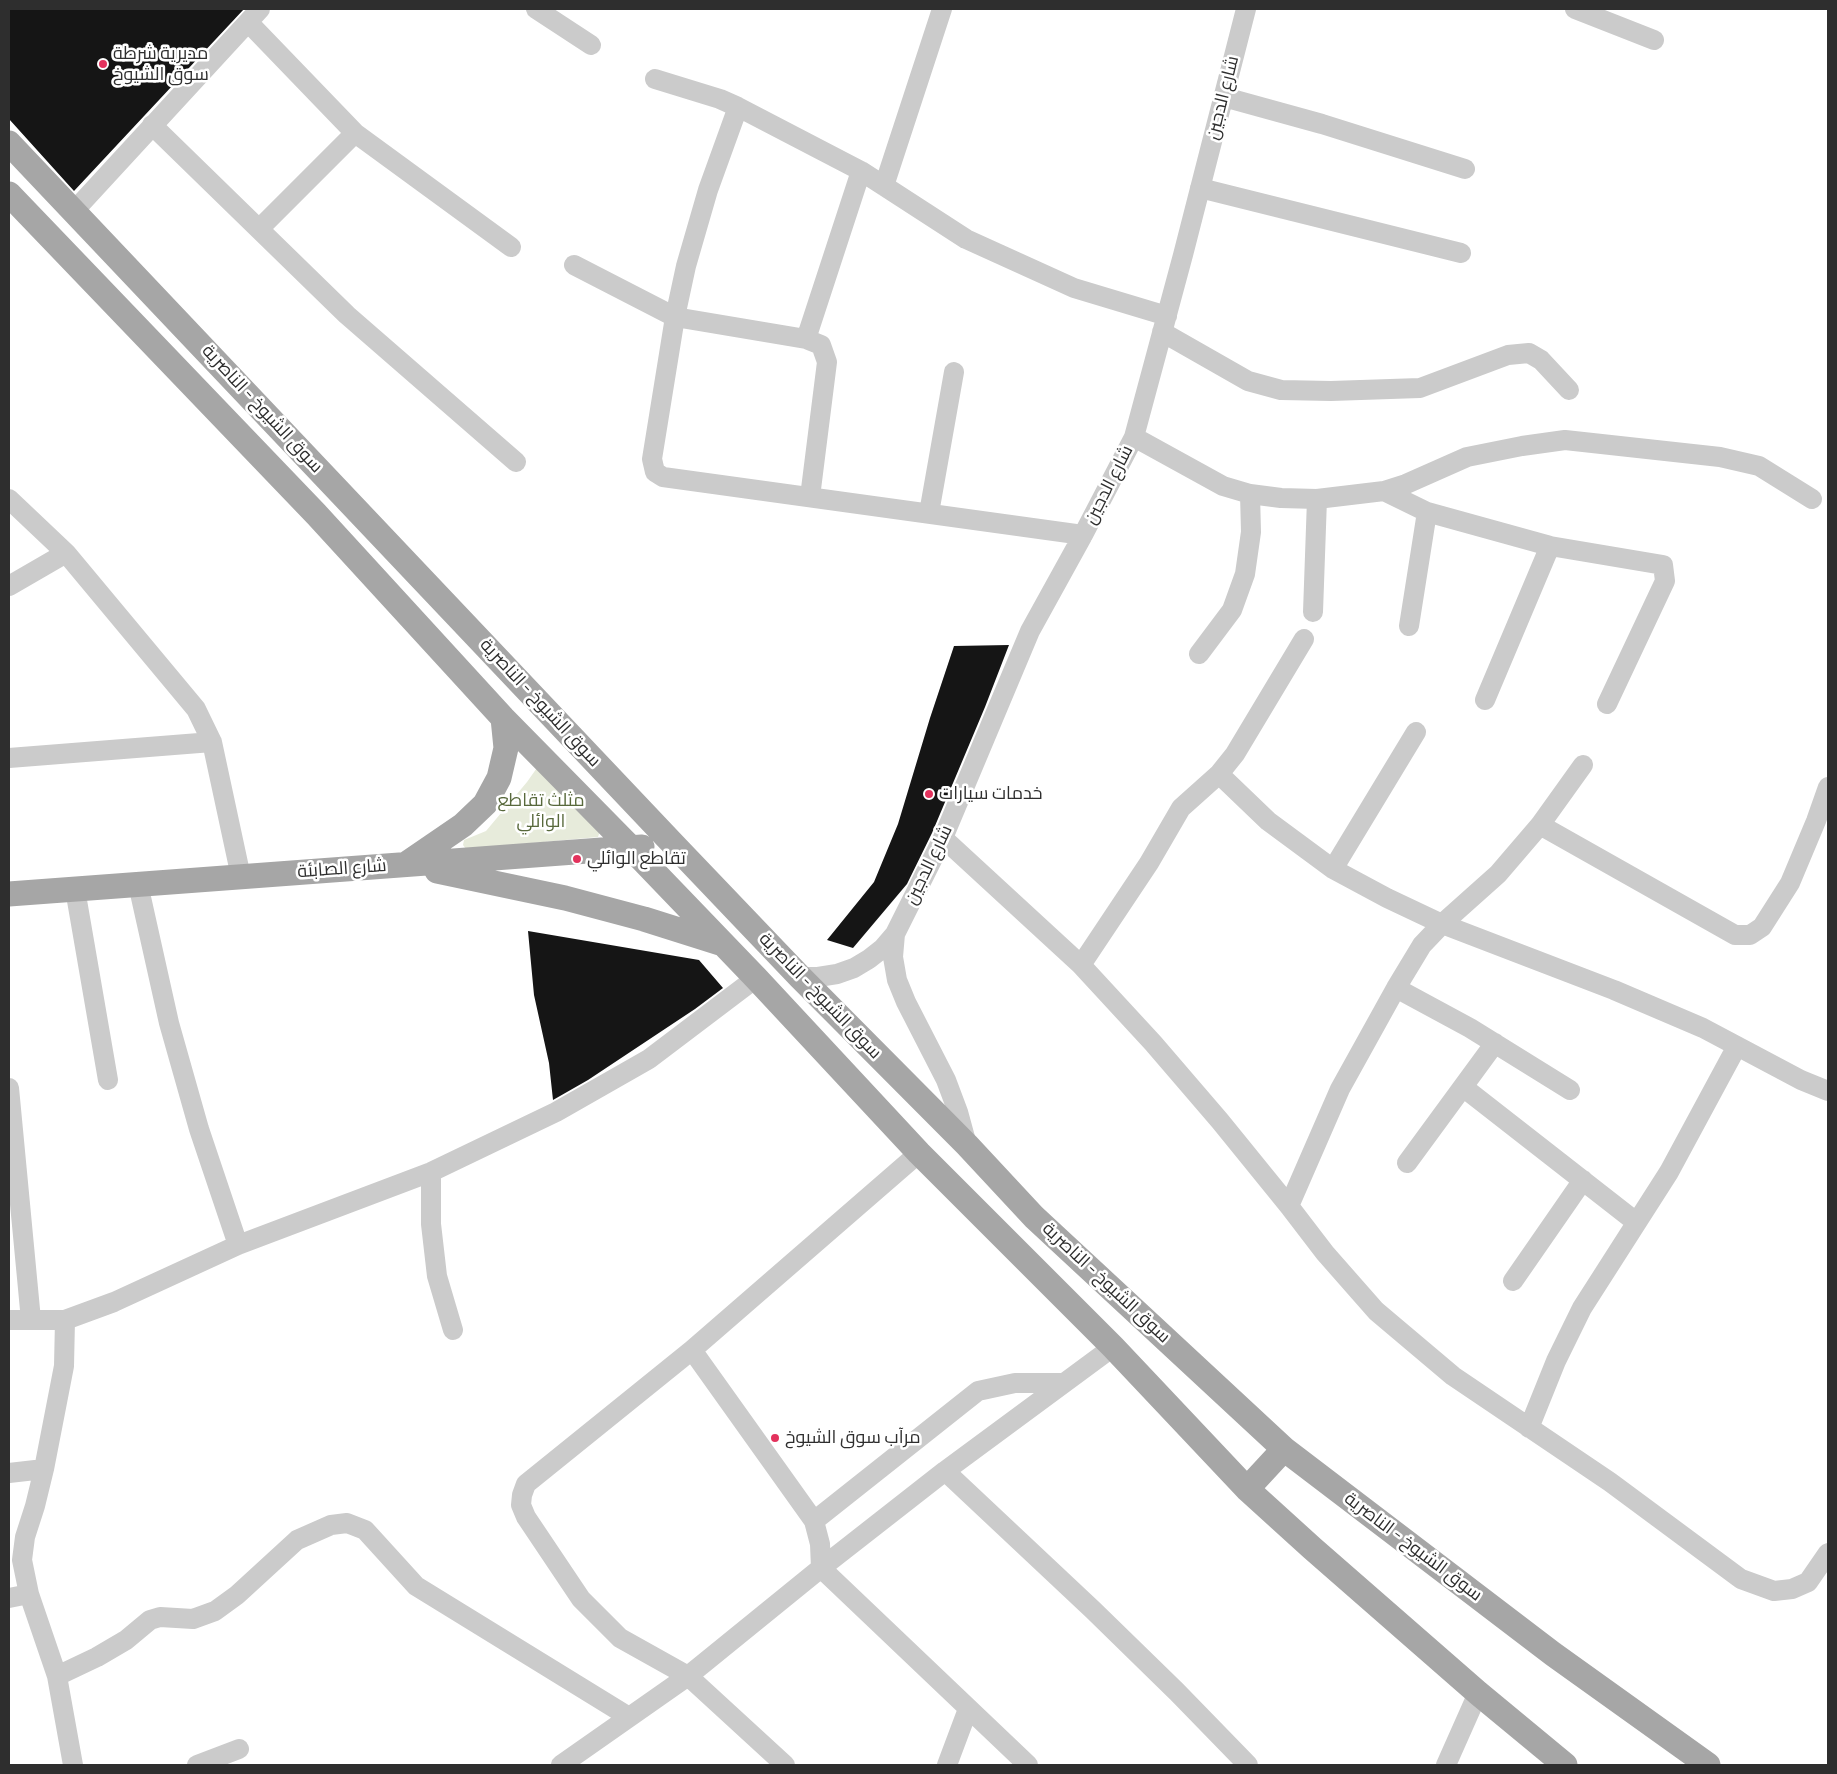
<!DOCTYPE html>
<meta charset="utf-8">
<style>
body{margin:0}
#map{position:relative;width:1837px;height:1774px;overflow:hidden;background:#fff;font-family:Manrope,sans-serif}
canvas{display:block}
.frame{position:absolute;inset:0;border:10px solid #2e2e2e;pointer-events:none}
</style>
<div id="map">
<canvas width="1837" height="1774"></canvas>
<div class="frame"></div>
</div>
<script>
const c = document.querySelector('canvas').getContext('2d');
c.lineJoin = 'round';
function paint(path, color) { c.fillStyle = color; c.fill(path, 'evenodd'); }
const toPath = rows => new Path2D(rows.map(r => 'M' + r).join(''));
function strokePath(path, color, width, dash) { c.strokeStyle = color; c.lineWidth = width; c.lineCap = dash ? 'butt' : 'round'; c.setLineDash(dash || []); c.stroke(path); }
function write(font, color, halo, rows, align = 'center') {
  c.font = font + ' Manrope,Cairo,sans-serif'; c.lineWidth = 5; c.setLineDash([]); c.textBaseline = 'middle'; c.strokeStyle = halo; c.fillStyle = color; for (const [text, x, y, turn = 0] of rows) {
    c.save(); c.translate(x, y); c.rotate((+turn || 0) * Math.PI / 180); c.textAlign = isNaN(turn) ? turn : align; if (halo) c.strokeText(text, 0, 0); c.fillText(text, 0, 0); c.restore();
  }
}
const green = toPath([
 [539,765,600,831,598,837,466,849,463,845,464,840,486,831,527,782]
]);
const building = toPath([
 [9,9,244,9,74,191,9,119],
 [1009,645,985,707,932,833,907,884,853,948,827,940,874,882,898,824,930,718,954,646],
 [528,931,699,960,723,988,695,1009,588,1080,553,1100,549,1063,534,995]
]);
const minor = toPath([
 [536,9,591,45],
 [1575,9,1654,40],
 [248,22,355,133,511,247],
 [655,79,720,99,738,107,861,171,966,239,1074,288,1167,316],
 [1224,97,1322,124,1465,169],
 [738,107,708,190,686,266,675,317,652,459,655,472,663,477,1083,535],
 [152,125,347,315,516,462],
 [884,186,942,9],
 [1200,188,1461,253],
 [74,211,260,9],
 [260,228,355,133],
 [574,265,675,317,806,339,821,345,827,362,810,497],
 [1162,332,1248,381,1281,390,1331,391,1420,388,1508,355,1529,353,1541,360,1569,390],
 [806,339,861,171],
 [1134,437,1223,486,1250,494,1281,498,1317,499,1384,491,1406,484,1467,457,1522,446,1565,440,1720,457,1759,466,1812,499],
 [1384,491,1427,512,1550,546,1663,565,1665,581,1607,704],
 [9,499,66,553,196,709,212,742,241,877],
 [929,513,954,372],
 [9,586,66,553],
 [1313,612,1317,499],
 [1409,626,1427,512],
 [1199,654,1232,610,1245,574,1251,532,1250,494],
 [1485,700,1550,546],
 [9,758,212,742],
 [1219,774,1268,821,1333,869,1387,898,1442,924,1614,990,1703,1028,1801,1080,1828,1091],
 [1540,825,1735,935,1750,935,1762,927,1790,883,1816,821,1828,787],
 [943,838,1081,965,1153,1043,1220,1121,1289,1206,1325,1253,1376,1311,1453,1376,1610,1482,1741,1579,1774,1591,1792,1589,1808,1582,1828,1553],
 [1333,869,1416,732],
 [138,884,169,1023,199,1129,238,1245],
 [75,889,108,1080],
 [895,934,893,957,897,980,906,1002,946,1080,958,1112,967,1145],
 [1081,965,1149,863,1181,808,1219,774,1235,754,1304,639],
 [800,977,818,977,837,974,854,968,869,959,883,948,895,934,943,838,1030,631,1083,535,1134,437,1183,255,1246,9],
 [1396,988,1470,1028,1570,1090],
 [1463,1087,1636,1222],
 [9,1088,31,1320],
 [1407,1163,1495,1043],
 [431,1172,431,1224,437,1276,453,1330],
 [1289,1206,1340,1089,1396,988,1422,945,1442,924,1498,874,1540,825,1583,765],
 [1513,1281,1583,1180],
 [9,1320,65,1320,114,1302,238,1245,431,1172,556,1112,649,1059,756,978],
 [65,1320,64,1366,44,1469,35,1506,25,1537,22,1560,29,1594,57,1676,73,1765],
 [692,1350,814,1521,820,1544,821,1568,1028,1765],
 [1529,1428,1556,1361,1582,1308,1669,1172,1737,1046],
 [945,1471,1093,1610,1177,1692,1248,1765],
 [9,1473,44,1469],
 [814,1521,978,1391,1015,1383,1064,1383],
 [9,1598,29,1594],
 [57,1676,97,1657,126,1640,150,1620,160,1617,193,1619,215,1611,237,1595,297,1540,331,1525,347,1523,365,1530,416,1586,629,1717],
 [197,1765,239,1749],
 [561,1765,688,1676,821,1568,945,1471,1113,1347],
 [785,1765,688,1676,620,1638,581,1599,526,1517,521,1505,522,1495,526,1484,692,1350,919,1153],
 [947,1765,968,1709],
 [1446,1765,1478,1693]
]);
const major = toPath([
 [9,143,674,845,800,977,967,1145,1034,1217,1284,1449,1553,1654,1708,1765],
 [9,194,316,514,503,718,631,848,756,978,919,1153,1113,1347,1247,1489,1312,1548,1478,1693,1565,1765],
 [406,864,463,825,485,804,499,778,506,748,503,718],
 [437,871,565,898,644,919,720,943],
 [9,894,642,847],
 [1247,1489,1284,1449]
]);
const markers = [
 [103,64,5,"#e3325d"],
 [929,794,5,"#e3325d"],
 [577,859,5,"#e3325d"],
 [775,1438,5,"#e3325d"]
];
const poiNames = [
 ["مديرية شرطة",113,54],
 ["سوق الشيوخ",113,75],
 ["خدمات سيارات",939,794],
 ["تقاطع الوائلي",587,859],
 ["مرآب سوق الشيوخ",785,1438]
];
const streetNames = [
 ["شارع الدجين",1223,98,-76],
 ["سوق الشيوخ - الناصرية",262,409,47],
 ["شارع الدجين",1109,485,-63],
 ["سوق الشيوخ - الناصرية",540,703,47],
 ["شارع الدجين",929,865,-64],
 ["شارع الصابئة",342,869,-4],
 ["سوق الشيوخ - الناصرية",820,996,46],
 ["سوق الشيوخ - الناصرية",1106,1283,43],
 ["سوق الشيوخ - الناصرية",1413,1547,37]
];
const parkNames = [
 ["مثلث تقاطع",541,801],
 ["الوائلي",541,822]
];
paint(green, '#e7ebdb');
paint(building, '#151515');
strokePath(minor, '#cbcbcb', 20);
strokePath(major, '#a6a6a6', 25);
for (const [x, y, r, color] of markers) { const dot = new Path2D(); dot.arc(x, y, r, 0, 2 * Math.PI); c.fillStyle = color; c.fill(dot); strokePath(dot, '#fff', 2); }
write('18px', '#2e2e2e', '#fff', poiNames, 'left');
write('18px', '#2e2e2e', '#fff', streetNames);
write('18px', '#58693c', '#fff', parkNames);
</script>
